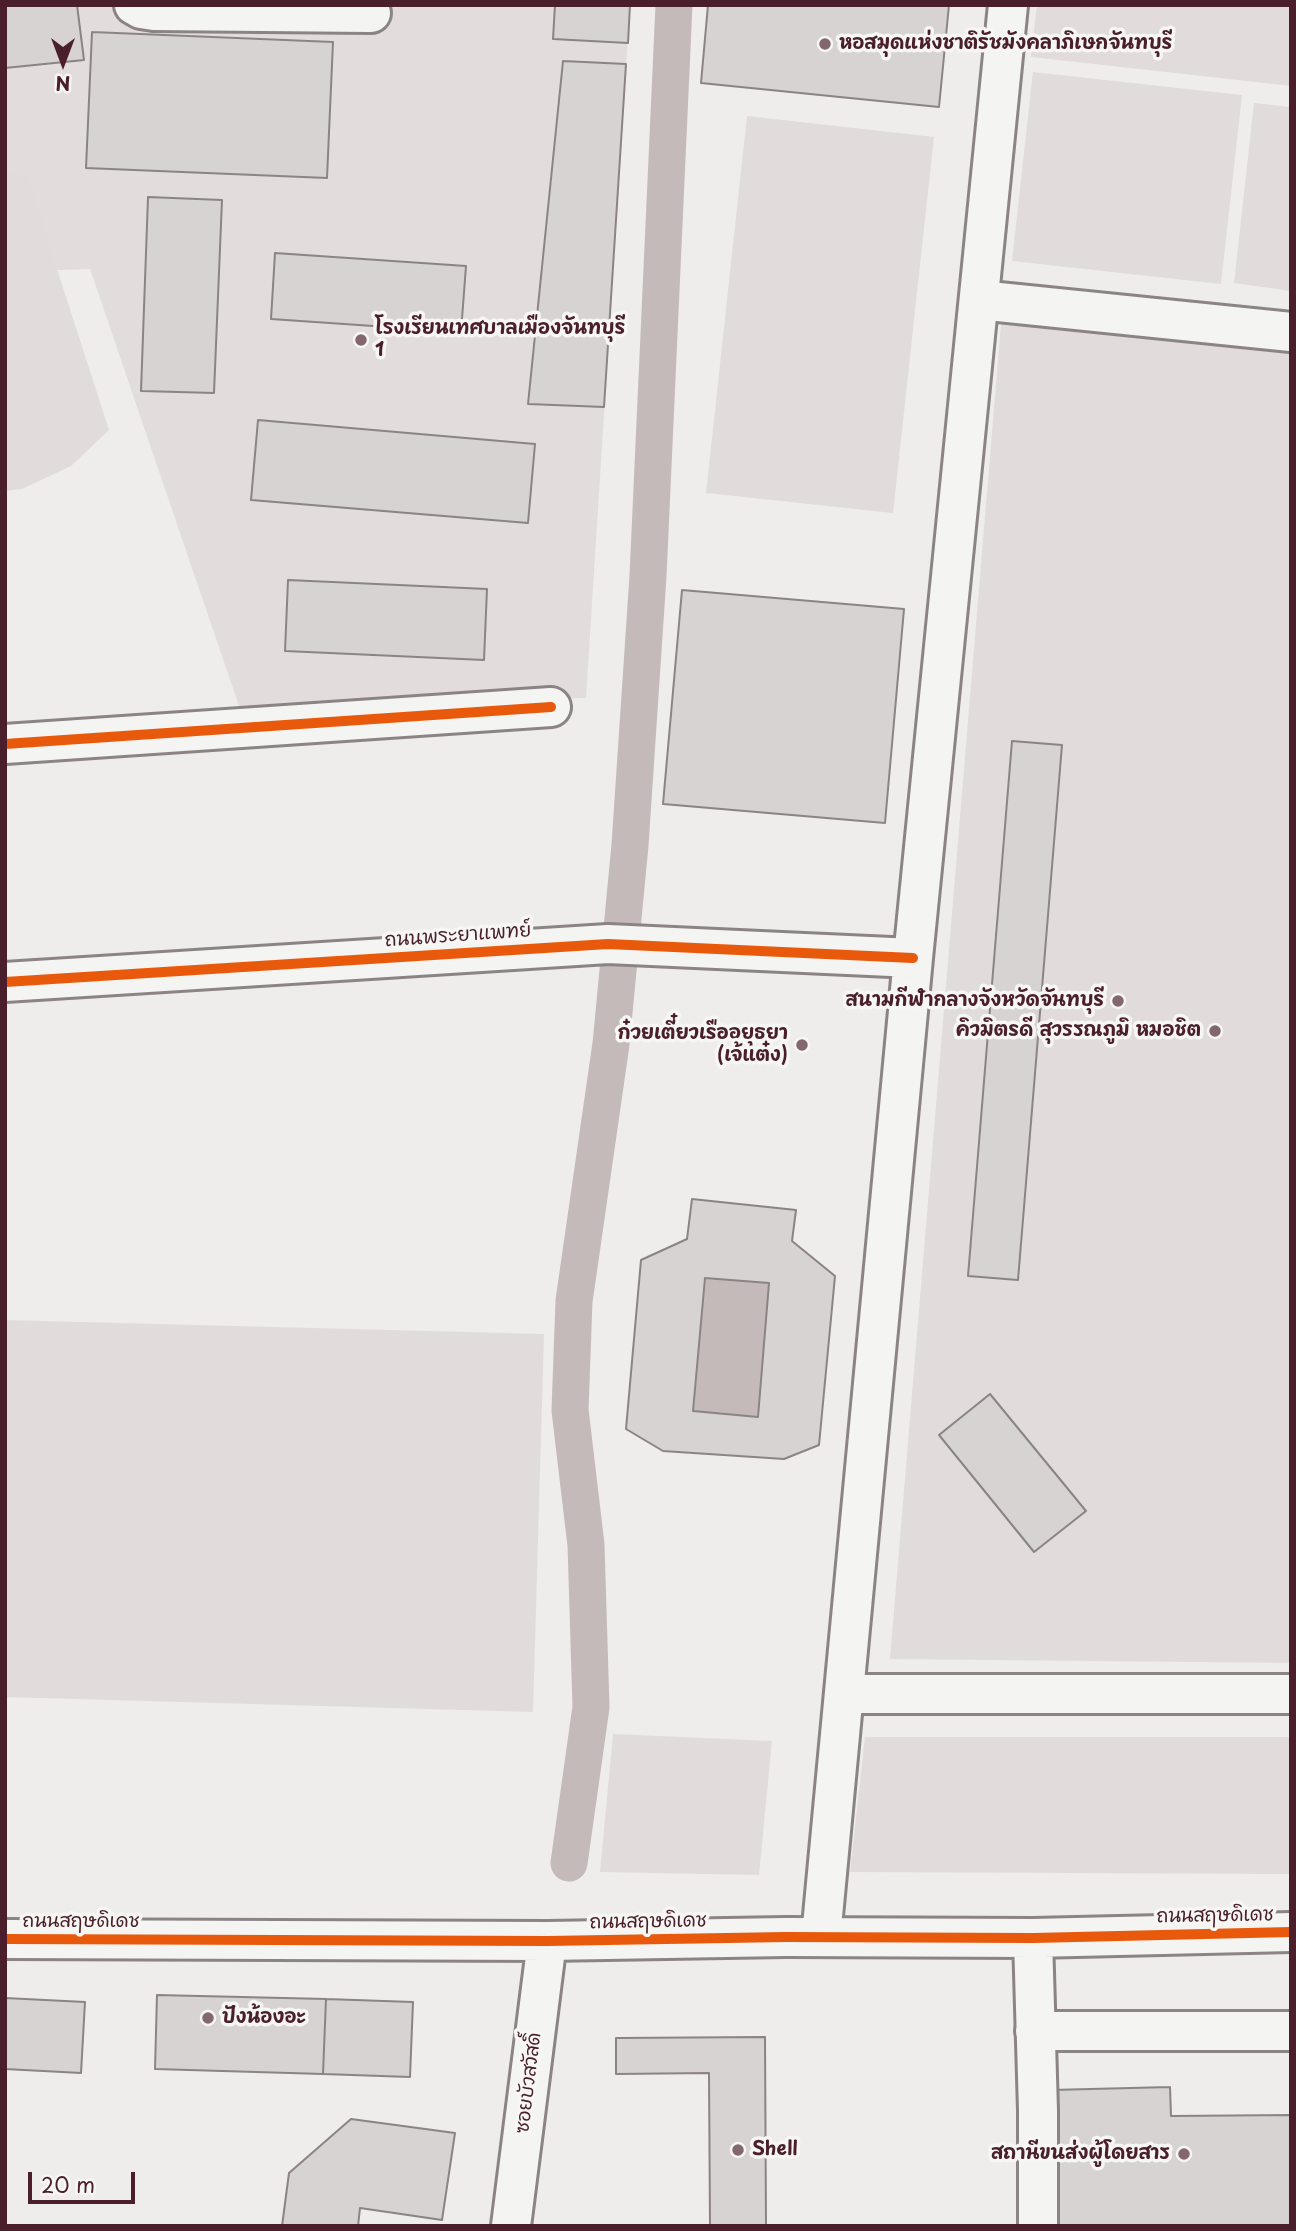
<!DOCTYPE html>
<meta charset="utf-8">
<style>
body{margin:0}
#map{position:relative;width:1296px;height:2231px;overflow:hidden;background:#eeedeb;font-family:"Playpen Sans",sans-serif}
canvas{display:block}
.frame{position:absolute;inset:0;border:7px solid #4a1f2b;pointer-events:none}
.north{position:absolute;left:28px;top:28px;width:70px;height:70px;-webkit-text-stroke:5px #f6f6f2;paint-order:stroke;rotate:180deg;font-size:19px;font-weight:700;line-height:28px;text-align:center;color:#4a1f2b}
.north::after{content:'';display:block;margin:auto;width:24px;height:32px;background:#4a1f2b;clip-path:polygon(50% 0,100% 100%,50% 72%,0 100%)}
.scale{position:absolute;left:28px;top:2172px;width:107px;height:32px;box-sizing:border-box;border:4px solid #4a1f2b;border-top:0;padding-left:9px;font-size:21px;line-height:24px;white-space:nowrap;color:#4a1f2b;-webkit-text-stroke:5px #f6f6f2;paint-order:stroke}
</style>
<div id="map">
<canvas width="1296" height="2231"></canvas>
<div class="frame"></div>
<div class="north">N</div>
<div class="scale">20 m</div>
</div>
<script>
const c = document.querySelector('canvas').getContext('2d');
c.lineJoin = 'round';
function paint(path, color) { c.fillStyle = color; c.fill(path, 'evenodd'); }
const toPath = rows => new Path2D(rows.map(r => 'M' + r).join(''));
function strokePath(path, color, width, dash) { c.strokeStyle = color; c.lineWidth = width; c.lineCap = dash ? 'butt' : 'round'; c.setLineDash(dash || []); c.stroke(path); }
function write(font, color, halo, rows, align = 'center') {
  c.font = font + ' "Playpen Sans","Playpen Sans Thai",sans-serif'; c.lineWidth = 7; c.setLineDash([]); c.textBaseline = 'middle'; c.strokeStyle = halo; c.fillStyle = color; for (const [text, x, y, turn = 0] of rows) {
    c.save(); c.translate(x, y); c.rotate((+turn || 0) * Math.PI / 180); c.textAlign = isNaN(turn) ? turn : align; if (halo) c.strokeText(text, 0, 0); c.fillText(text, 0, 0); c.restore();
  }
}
const built = toPath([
 [5,5,630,5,586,698,239,706,90,269,5,272]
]);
const green = toPath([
 [1037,5,1291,5,1291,86,1031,57],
 [1033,72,1242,95,1221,284,1012,261],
 [1254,103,1291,107,1291,291,1234,283],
 [747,116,934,137,893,513,706,493],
 [5,172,27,176,109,430,71,466,22,489,5,491],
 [1002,312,1291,343,1291,1663,890,1659],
 [5,1320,544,1334,533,1712,5,1697],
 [613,1734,772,1741,759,1875,600,1872],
 [865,1737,1291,1737,1291,1874,850,1872]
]);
const water = toPath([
 [705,1278,769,1283,758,1417,693,1411]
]);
const canal = toPath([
 [569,1863,591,1707,586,1545,570,1410,574,1301,611,1044,630,845,648,576,674,5]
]);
const building = toPath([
 [5,5,77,5,84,60,5,68,5,5],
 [555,5,630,5,628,43,553,39,555,5],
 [708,5,949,5,939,107,701,83,708,5],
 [92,32,333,42,327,178,86,168,92,32],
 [563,61,626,64,604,407,528,404,563,61],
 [148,197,222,200,214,393,141,391,148,197],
 [275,253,466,266,461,332,271,319,275,253],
 [258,420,535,444,528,523,251,500,258,420],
 [288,580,487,589,484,660,285,651,288,580],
 [682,590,904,609,885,823,663,804,682,590],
 [1012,741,1062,745,1018,1280,968,1276,1012,741],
 [692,1199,796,1210,792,1241,835,1276,819,1445,784,1459,663,1451,626,1429,641,1260,687,1239,692,1199],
 [705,1278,769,1283,758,1417,693,1411,705,1278],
 [990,1394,1086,1511,1034,1552,939,1435,990,1394],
 [157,1995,326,1999,323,2074,155,2069,157,1995],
 [5,1998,85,2002,81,2073,5,2069,5,1998],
 [326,1999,413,2002,410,2077,323,2074,326,1999],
 [765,2037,766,2226,710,2226,709,2073,616,2074,616,2038,765,2037],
 [1170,2087,1171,2116,1291,2115,1291,2226,1049,2226,1051,2090,1170,2087],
 [351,2119,455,2133,442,2220,360,2208,358,2226,282,2226,289,2173,351,2119]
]);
const minor = toPath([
 [134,5,141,9,154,11,371,13],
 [979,300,1291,332],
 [5,744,551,707],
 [5,982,608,944,913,958],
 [844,1694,1291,1694],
 [821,1937,913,958,1008,5],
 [1033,1938,1038,2111,1038,2226],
 [5,1939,547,1941,786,1937,1033,1938,1291,1932],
 [1035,2031,1291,2031],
 [511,2226,547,1941]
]);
const cycleway = toPath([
 [5,744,551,707],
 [5,982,608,944,913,958],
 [5,1939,547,1941,786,1937,1033,1938,1291,1932]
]);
const markers = [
 [825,44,7,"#83676e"],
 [361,340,7,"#83676e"],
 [1118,1001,7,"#83676e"],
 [1215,1031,7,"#83676e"],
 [802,1045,7,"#83676e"],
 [208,2018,7,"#83676e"],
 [738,2150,7,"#83676e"],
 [1184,2154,7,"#83676e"]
];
const poiNames = [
 ["หอสมุดแห่งชาติรัชมังคลาภิเษกจันทบุรี",839,44],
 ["โรงเรียนเทศบาลเมืองจันทบุรี",375,329],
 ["1",375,351],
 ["สนามกีฬากลางจังหวัดจันทบุรี",1104,1001,"right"],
 ["คิวมิตรดี สุวรรณภูมิ หมอชิต",1201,1031,"right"],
 ["ก๋วยเตี๋ยวเรืออยุธยา",788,1034,"right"],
 ["(เจ้แต๋ง)",788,1056,"right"],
 ["ปังน้องอะ",222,2018],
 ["Shell",752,2150],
 ["สถานีขนส่งผู้โดยสาร",1170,2154,"right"]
];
const streetNames = [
 ["ถนนพระยาแพทย์",458,936,-4],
 ["ถนนสฤษดิเดช",1215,1916,-1],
 ["ถนนสฤษดิเดช",81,1922],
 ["ถนนสฤษดิเดช",648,1922,-1],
 ["ซอยบัวสวัสดิ์",529,2083,-83]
];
paint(built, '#e2dddc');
paint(green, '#e1dcdb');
paint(water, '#c5baba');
strokePath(canal, '#c5baba', 37);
paint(building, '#d6d3d2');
strokePath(building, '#8c8385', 2);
strokePath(minor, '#8c8385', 44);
strokePath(minor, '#f4f4f2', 38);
strokePath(cycleway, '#e8590c', 10);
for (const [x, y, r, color] of markers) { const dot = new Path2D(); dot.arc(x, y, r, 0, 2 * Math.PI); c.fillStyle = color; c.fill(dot); strokePath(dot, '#f6f6f2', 2.5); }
write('bold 19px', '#4a1f2b', '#f6f6f2', poiNames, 'left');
write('19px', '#4a1f2b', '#f6f6f2', streetNames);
</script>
